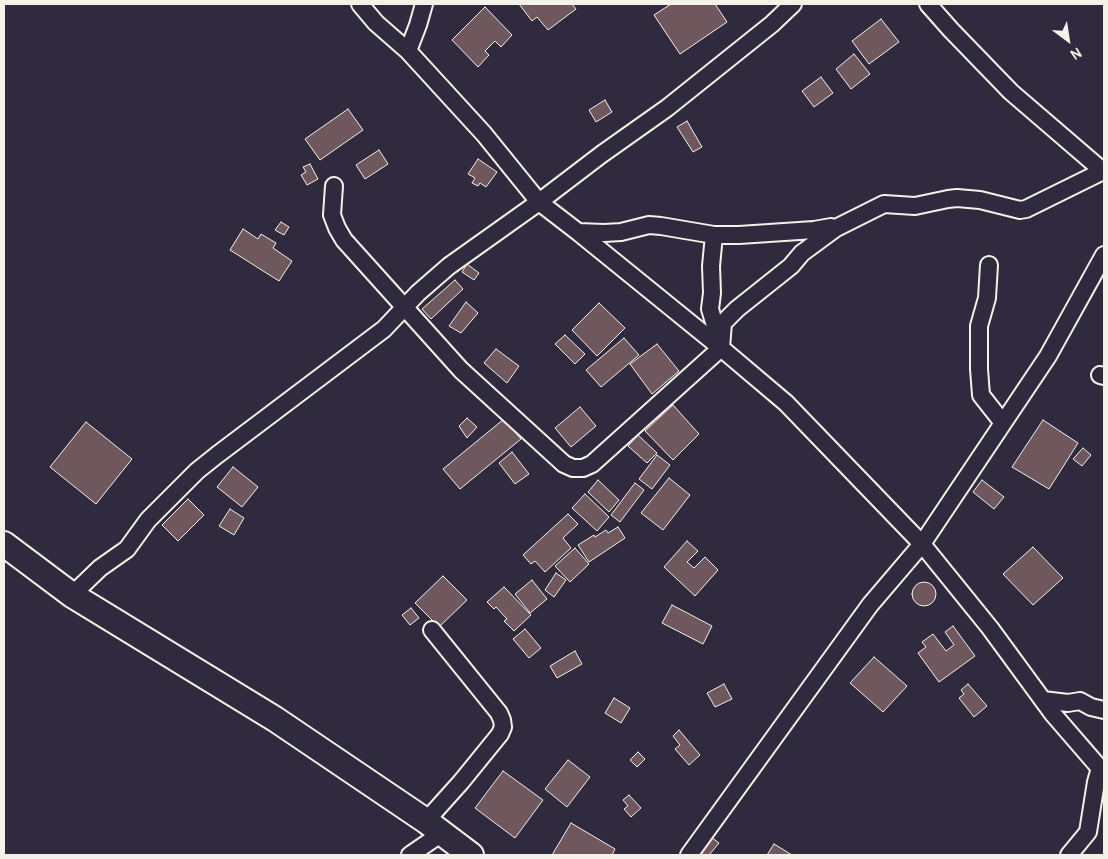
<!DOCTYPE html>
<style>
body{margin:0}
#map{position:relative;width:1108px;height:859px;overflow:hidden;background:#2f2a3d;font-family:Pangolin,sans-serif}
canvas{display:block}
.frame{position:absolute;inset:0;border:5px solid #f4f1e8;pointer-events:none}
.north{position:absolute;left:1043px;top:15px;width:50px;height:50px;-webkit-text-stroke:4px #2f2a3d;paint-order:stroke;rotate:149deg;font-size:14px;font-weight:700;line-height:20px;text-align:center;color:#f4f1e8}
.north::after{content:'';display:block;margin:auto;width:18px;height:22px;background:#f4f1e8;clip-path:polygon(50% 0,100% 100%,50% 72%,0 100%)}
</style>
<div id="map">
<canvas width="1108" height="859"></canvas>
<div class="frame"></div>
<div class="north">N</div>
</div>
<script>
const c = document.querySelector('canvas').getContext('2d');
c.lineJoin = 'round';
function paint(path, color) { c.fillStyle = color; c.fill(path, 'evenodd'); }
const toPath = rows => new Path2D(rows.map(r => 'M' + r).join(''));
function strokePath(path, color, width, dash) { c.strokeStyle = color; c.lineWidth = width; c.lineCap = dash ? 'butt' : 'round'; c.setLineDash(dash || []); c.stroke(path); }
const building = toPath([
 [519,4,572,4,576,9,548,30,537,17,532,21,519,4],
 [671,4,715,4,727,22,680,54,654,15,671,4],
 [485,7,512,35,501,47,495,41,485,51,489,55,478,67,452,40,485,7],
 [881,19,899,42,869,64,852,41,881,19],
 [854,54,870,74,851,89,836,69,854,54],
 [821,77,833,93,814,107,802,91,821,77],
 [605,100,612,112,596,122,589,110,605,100],
 [348,109,363,130,320,160,305,139,348,109],
 [687,121,702,147,693,152,677,127,687,121],
 [379,150,388,164,365,179,356,165,379,150],
 [478,159,497,172,486,187,480,183,478,186,472,183,475,178,468,174,478,159],
 [310,164,318,179,307,185,301,175,306,172,303,167,310,164],
 [281,222,289,227,284,235,275,230,281,222],
 [243,229,258,239,261,234,276,243,273,248,292,261,279,281,230,250,243,229],
 [467,264,479,273,474,280,462,272,467,264],
 [455,280,463,289,431,319,422,309,455,280],
 [466,302,478,313,461,333,449,326,466,302],
 [599,303,625,328,597,356,572,330,599,303],
 [565,335,585,354,575,364,555,344,565,335],
 [624,338,639,355,601,387,586,370,624,338],
 [657,344,679,371,652,394,630,364,657,344],
 [496,349,519,366,507,383,484,363,496,349],
 [673,405,699,434,673,460,645,431,673,405],
 [580,407,596,426,571,447,555,428,580,407],
 [467,418,477,427,467,438,459,426,467,418],
 [504,419,521,439,460,489,443,469,504,419],
 [1043,420,1078,443,1049,489,1012,467,1043,420],
 [86,422,132,459,96,504,50,467,86,422],
 [638,435,657,453,647,463,628,446,638,435],
 [1083,448,1091,455,1082,466,1073,459,1083,448],
 [512,452,529,474,515,484,499,463,512,452],
 [657,455,670,465,652,489,639,479,657,455],
 [233,467,258,487,242,507,217,487,233,467],
 [669,478,690,495,663,530,641,513,669,478],
 [598,480,619,500,609,512,588,492,598,480],
 [982,480,1004,497,994,509,973,492,982,480],
 [635,483,644,490,620,522,611,515,635,483],
 [585,494,609,517,597,531,572,508,585,494],
 [188,499,204,515,178,541,162,525,188,499],
 [230,509,244,518,234,535,219,526,230,509],
 [568,514,578,524,563,538,571,548,545,572,535,561,531,564,523,555,568,514],
 [618,527,625,538,589,562,578,545,594,535,595,537,606,530,608,533,618,527],
 [687,541,698,551,687,562,694,568,705,557,718,570,695,596,664,567,687,541],
 [1033,547,1063,578,1033,605,1003,574,1033,547],
 [575,548,589,564,570,582,555,566,575,548],
 [556,573,566,580,554,597,545,590,556,573],
 [443,576,467,600,439,627,415,603,443,576],
 [532,580,547,599,530,613,515,594,532,580],
 '912 594a12 12 0 1 1 24 0a12 12 0 1 1-24 0Z',
 [504,587,531,615,514,631,504,621,507,619,496,607,494,609,487,602,504,587],
 [672,605,712,626,703,644,662,623,672,605],
 [411,608,419,618,410,625,402,615,411,608],
 [953,626,975,656,939,682,918,653,926,647,922,642,933,634,946,651,954,645,945,632,953,626],
 [525,629,541,648,529,658,513,639,525,629],
 [575,651,582,664,557,678,550,666,575,651],
 [874,657,907,686,883,712,850,683,874,657],
 [724,684,732,699,715,707,707,693,724,684],
 [968,684,987,706,974,717,959,698,964,694,961,690,968,684],
 [614,698,630,708,621,723,605,713,614,698],
 [679,730,700,755,689,765,675,749,680,745,673,736,679,730],
 [638,752,645,759,637,767,630,760,638,752],
 [568,760,590,777,567,807,545,789,568,760],
 [503,771,543,800,515,838,475,808,503,771],
 [629,795,641,808,631,817,624,809,628,806,623,800,629,795],
 [571,823,615,849,612,855,552,855,571,823],
 [711,837,719,843,709,855,703,855,699,852,711,837],
 [774,844,792,855,767,855,774,844]
]);
const street = toPath([
 [360,4,376,23,408,51,484,134,539,202,578,232,721,348,786,403,922,544,990,628,1053,714,1104,773],
 [928,4,951,30,1011,92,1104,172],
 [408,51,418,25,424,4],
 [334,186,332,215,337,228,344,240,461,370,564,464,573,468,583,468,592,464,721,348,723,323,737,309,791,266,802,253,836,228],
 [578,232,604,233,621,232,649,225,661,226,714,235,739,235,814,230,831,227,836,228,884,204,915,206,948,199,957,198,980,200,1020,210,1026,209,1103,171],
 [714,235,711,266,712,293,710,309,719,339],
 [989,265,987,298,979,326,979,369,981,395,1003,423],
 [1100,375,1104,376],
 [72,595,100,568,127,549,148,520,197,471,217,455,384,329,418,293,449,266,539,202,602,154,667,108,772,24,793,4],
 [1043,700,1068,703,1080,701,1091,707,1104,710],
 [426,821,461,782,500,734,503,727,502,720,499,713,432,630],
 [410,855,442,833],
 [689,855,870,605,922,544,1048,356,1104,255],
 [1069,855,1088,832,1096,782,1100,768]
]);
const secondary = toPath([
 [4,544,72,595,275,719,426,821,471,855]
]);
paint(building, '#6e585e');
strokePath(building, '#f4f1e8', 1);
strokePath(street, '#f4f1e8', 20);
strokePath(secondary, '#f4f1e8', 28);
strokePath(street, '#2f2a3d', 16);
strokePath(secondary, '#2f2a3d', 24);
</script>
